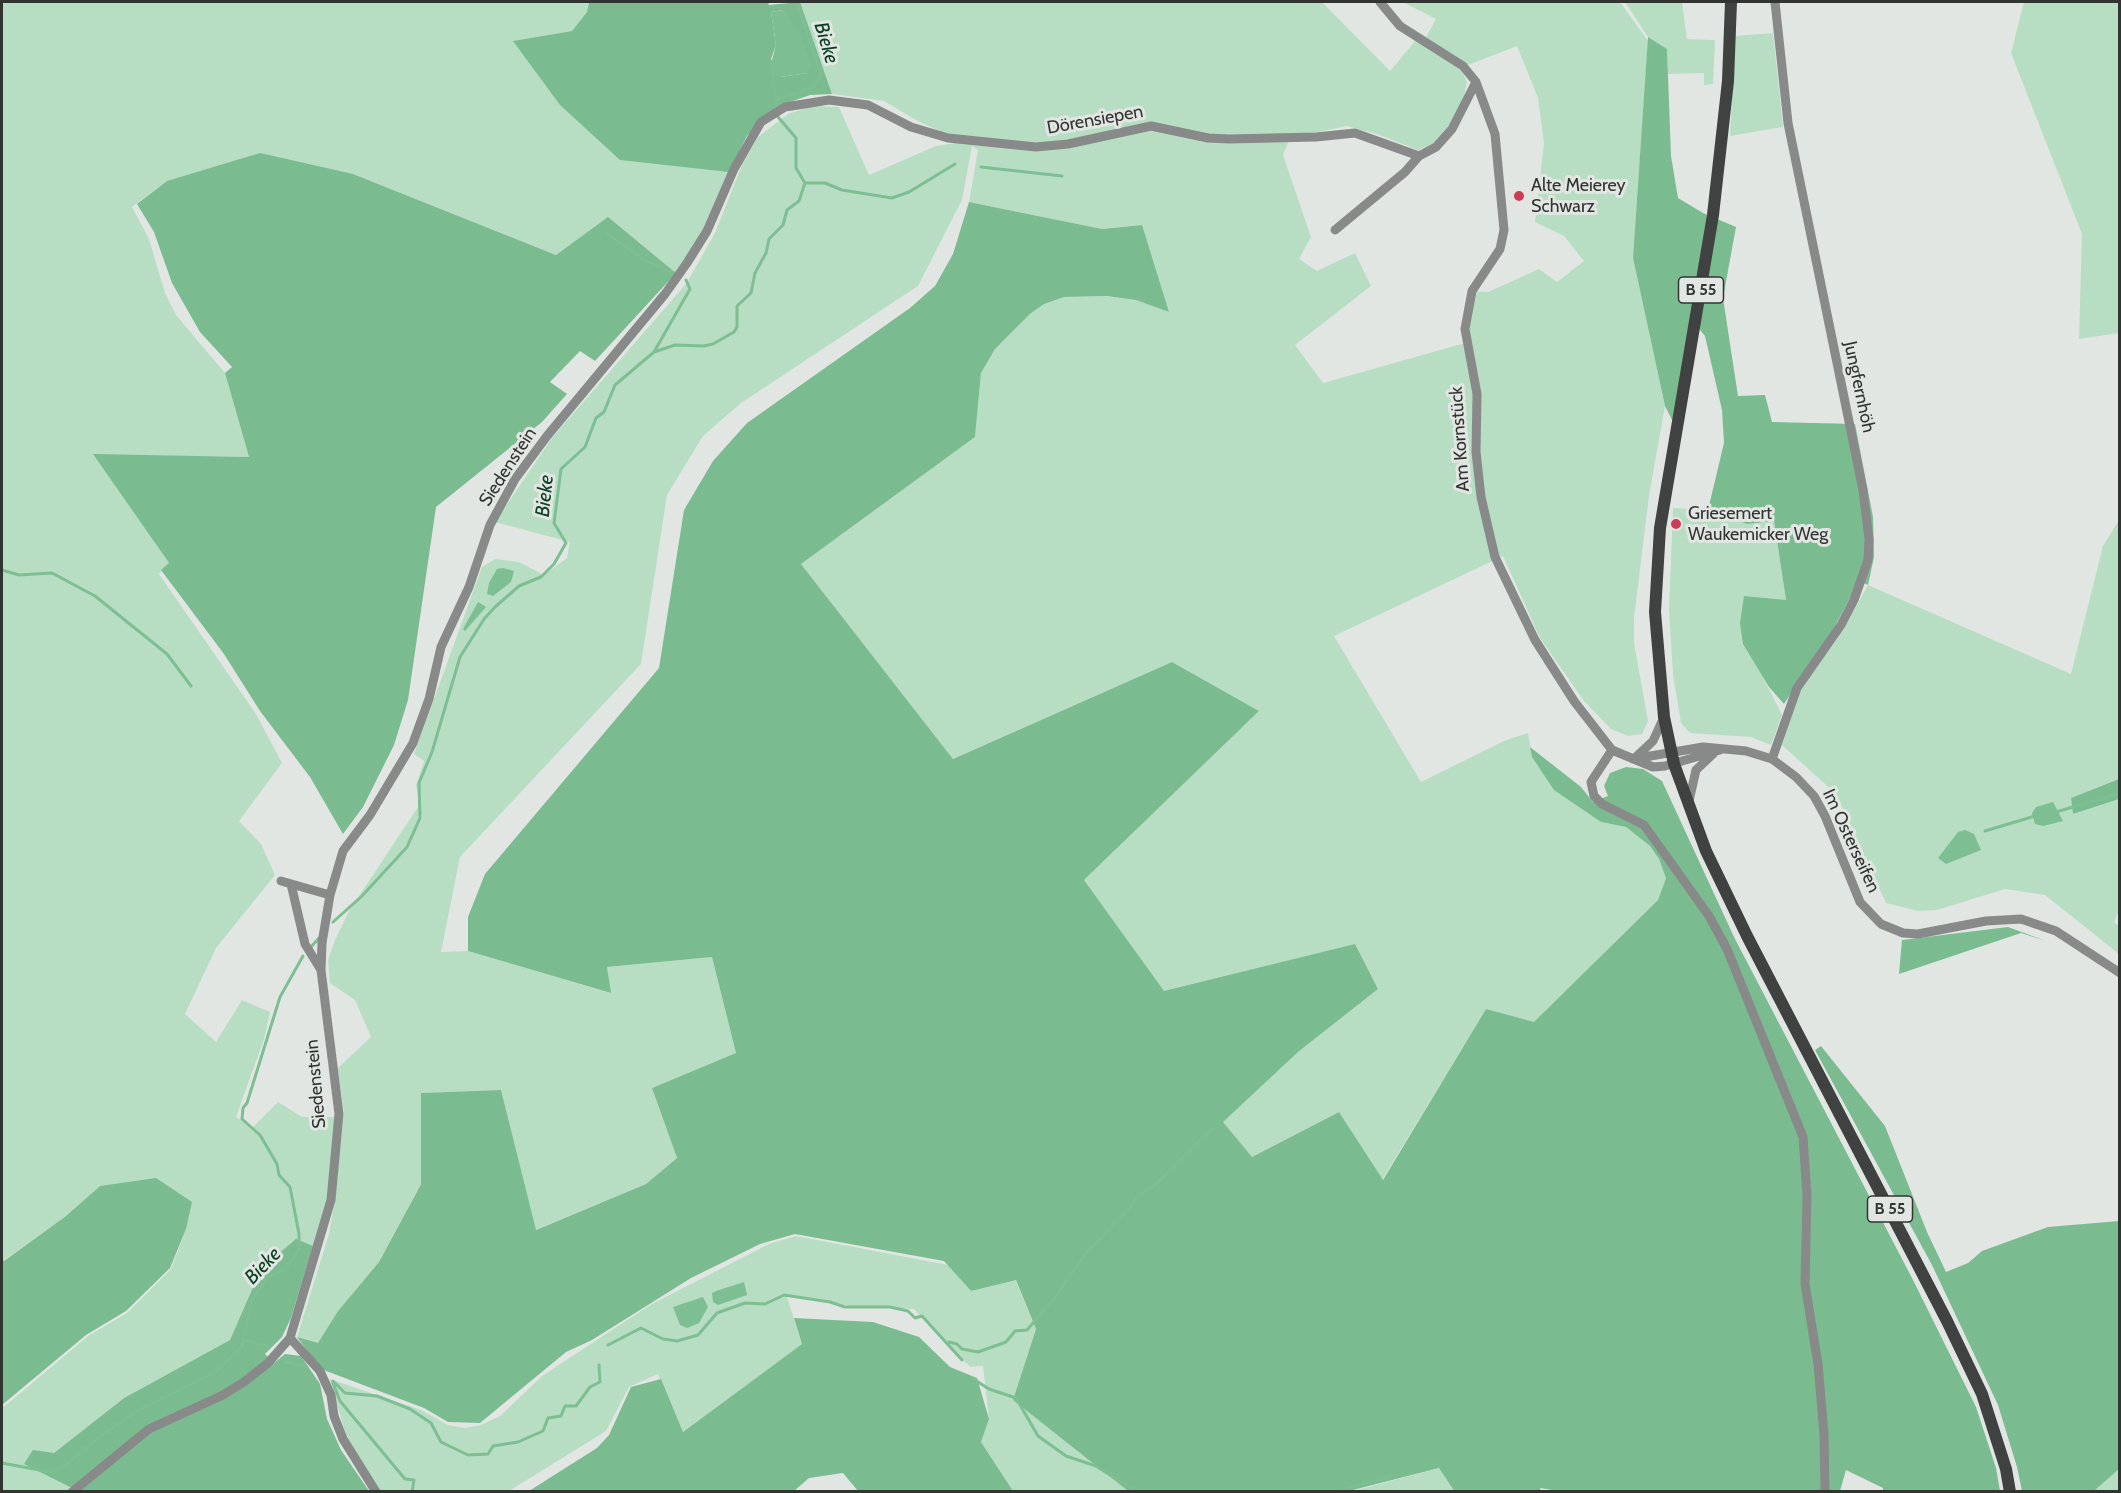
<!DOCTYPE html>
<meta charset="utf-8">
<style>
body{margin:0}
#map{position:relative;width:2121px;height:1493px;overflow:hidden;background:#e2e6e3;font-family:Cabin,sans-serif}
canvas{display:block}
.frame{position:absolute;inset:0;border:3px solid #323432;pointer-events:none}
</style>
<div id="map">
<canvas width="2121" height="1493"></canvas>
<div class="frame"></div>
</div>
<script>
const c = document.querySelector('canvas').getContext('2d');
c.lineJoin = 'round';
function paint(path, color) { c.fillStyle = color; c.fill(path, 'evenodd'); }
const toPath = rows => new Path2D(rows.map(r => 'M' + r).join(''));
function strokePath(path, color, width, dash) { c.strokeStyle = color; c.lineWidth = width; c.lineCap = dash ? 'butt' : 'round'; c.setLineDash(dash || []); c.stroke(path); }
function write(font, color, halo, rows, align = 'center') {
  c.font = font + ' Cabin,sans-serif'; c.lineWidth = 6; c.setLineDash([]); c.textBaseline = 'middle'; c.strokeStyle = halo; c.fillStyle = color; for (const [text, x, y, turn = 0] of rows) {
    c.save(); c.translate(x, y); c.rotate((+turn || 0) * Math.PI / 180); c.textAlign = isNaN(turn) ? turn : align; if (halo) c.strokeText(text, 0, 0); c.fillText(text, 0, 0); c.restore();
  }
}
const green = toPath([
 [2,2,589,2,587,12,572,31,515,41,729,172,707,229,676,273,609,218,556,255,353,174,167,181,132,207,149,239,165,293,176,315,225,373,249,457,94,455,169,563,159,574,256,714,282,763,239,821,261,844,275,875,216,948,185,1014,216,1042,242,1000,270,1012,264,1039,236,1117,253,1127,278,1102,302,1117,334,1117,337,1115,328,1197,313,1246,261,1269,230,1340,124,1398,54,1453,24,1464,72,1486,66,1491,2,1492,2,1406,5,1406,88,1336,127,1313,171,1269,186,1229,100,1186,66,1216,3,1261,2,1260],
 [800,2,1322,2,1390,71,1416,40,1461,69,1467,82,1461,111,1433,144,1418,150,1377,134,1347,126,1290,138,1283,155,1311,237,1299,259,1317,271,1355,253,1371,286,1295,345,1323,383,1465,343,1472,291,1488,292,1539,269,1557,282,1584,261,1564,236,1535,222,1544,143,1538,98,1517,46,1468,65,1426,37,1436,19,1403,2,1620,2,1648,41,1633,258,1665,406,1649,496,1634,618,1634,643,1648,721,1642,734,1628,736,1611,729,1584,701,1540,638,1503,556,1334,636,1421,782,1506,740,1528,733,1532,757,1601,822,1626,827,1650,846,1659,859,1666,877,1658,900,1534,1023,1486,1009,1382,1180,1339,1112,1252,1157,1222,1122,1298,1052,1378,989,1355,945,1164,992,1084,880,1259,711,1172,662,953,759,801,564,975,437,981,373,995,349,1030,314,1044,304,1064,297,1107,296,1136,300,1169,312,1141,225,1102,229,969,202,978,150,972,146,962,200,918,286,741,403,703,436,667,495,641,664,460,857,441,952,468,951,610,993,607,967,712,957,736,1053,652,1088,677,1158,646,1184,535,1230,501,1090,421,1093,421,1183,379,1262,338,1311,318,1344,297,1337,329,1234,335,1199,344,1113,338,1068,371,1037,355,1000,330,983,328,960,335,940,349,911,420,804,416,785,424,761,414,754,482,567,495,559,519,562,544,575,567,558,570,542,495,522,552,438,686,284,715,233,742,165,758,137,788,114,811,106,839,107,869,175,936,146,962,142,914,119,884,101,832,94],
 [1625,2,1682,2,1687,39,1715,40,1713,84,1704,85,1704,73,1668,74,1667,49,1648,37],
 [2024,2,2119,2,2119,333,2079,339,2082,234,2011,53],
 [1773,33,1783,127,1730,136,1735,36],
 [1673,508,1708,510,1747,524,1774,521,1786,600,1743,644,1755,661,1782,715,1771,745,1751,737,1690,733,1681,723,1673,675,1669,610],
 [2119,520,2119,779,2071,798,2073,814,2119,799,2119,910,2114,922,2119,926,2119,954,2045,895,2005,889,1937,910,1918,911,1886,903,1836,794,1782,745,1801,689,1844,629,1868,585,2071,674,2103,546],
 [796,1236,948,1265,971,1291,1015,1279,1036,1329,1013,1400,1128,1491,1013,1491,981,1442,989,1419,983,1366,971,1367,955,1354,914,1309,850,1306,786,1294,802,1344,683,1432,658,1374,629,1387,606,1431,509,1491,380,1491,366,1472,345,1432,330,1379,421,1410,448,1425,465,1428,481,1425,500,1416,542,1376,650,1305,769,1244],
 [1440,1468,1455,1491,1349,1492],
 [2119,1469,2119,1491,2094,1491]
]);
const forest = toPath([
 [589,2,768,2,769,5,800,2,832,94,810,95,784,104,764,117,747,136,729,172,620,160,560,105,513,41,572,31,587,12],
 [784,10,808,73,780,77,771,59,776,45,771,12],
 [1648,37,1667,49,1671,156,1678,198,1703,213,1736,227,1723,298,1738,396,1765,395,1772,422,1855,424,1873,517,1874,557,1868,585,1859,581,1835,626,1784,704,1769,687,1743,644,1740,623,1744,596,1786,600,1774,521,1747,524,1708,510,1724,443,1722,410,1705,336,1696,325,1676,428,1665,406,1633,258],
 [260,153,353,174,556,255,608,217,676,273,595,361,580,351,550,382,567,394,542,422,436,507,408,700,394,745,363,807,343,834,310,777,260,711,224,654,161,570,169,563,93,454,249,457,225,373,232,367,200,332,172,283,154,232,137,204,167,181],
 [969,202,1102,229,1142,225,1169,312,1136,300,1107,296,1064,297,1044,304,1030,314,995,349,981,373,975,437,801,564,953,759,1172,662,1259,711,1084,880,1164,991,1355,944,1378,989,1298,1052,1223,1122,1252,1157,1339,1112,1383,1180,1486,1009,1534,1022,1658,900,1666,878,1659,859,1650,846,1626,827,1601,822,1554,790,1532,757,1530,747,1581,787,1593,802,1608,796,1604,786,1610,773,1626,767,1643,769,1662,781,1735,939,1912,1278,1976,1407,1996,1468,2000,1491,1883,1491,1883,1488,1846,1470,1840,1491,1564,1492,1540,1488,1541,1491,1455,1492,1439,1468,1349,1491,1128,1491,1013,1400,1036,1329,1016,1280,971,1291,944,1261,795,1234,760,1244,691,1278,592,1340,566,1352,480,1423,448,1422,424,1408,321,1369,297,1337,318,1343,338,1311,379,1262,421,1184,421,1093,501,1090,536,1230,646,1184,677,1158,652,1088,736,1053,712,957,607,967,611,993,468,951,468,917,485,874,659,668,684,510,713,461,747,423,910,308,935,286,953,254],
 [2119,779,2119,799,2073,814,2071,798],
 [2008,927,2046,941,2021,933,1899,974,1902,940],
 [1821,1046,1885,1126,1927,1232,1946,1272,1968,1263,1982,1251,2048,1227,2119,1221,2119,1469,2094,1491,2022,1491,2017,1467,1998,1405,1932,1265,1815,1050],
 [156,1178,192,1202,186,1229,170,1268,126,1311,86,1335,2,1405,2,1260,4,1261,66,1216,100,1186],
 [296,1239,313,1246,291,1318,282,1337,265,1354,274,1363,285,1354,301,1356,320,1384,327,1419,341,1450,369,1491,78,1491,24,1464,33,1450,54,1453,124,1398,230,1340,261,1269],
 [794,1318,873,1322,919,1337,950,1367,977,1378,989,1419,981,1442,1013,1491,858,1491,843,1473,809,1478,794,1491,529,1491,597,1448,609,1435,631,1387,661,1379,683,1432,802,1344]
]);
const water = toPath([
 [784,10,800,34,811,65,808,73,780,77,773,76,769,71,776,45,771,12],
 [503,568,514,571,511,582,493,596,487,594,489,583,497,569],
 [478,602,486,607,465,631,463,629],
 [2053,802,2063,821,2043,826,2035,824,2032,813,2036,807],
 [1965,830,1974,834,1981,850,1946,864,1938,858,1958,832],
 [744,1282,747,1295,718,1305,713,1302,712,1293,716,1291],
 [703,1297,708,1307,699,1323,687,1328,680,1325,673,1307]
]);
const stream = toPath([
 [773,76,776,108],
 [774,100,812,88,821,76,797,2],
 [981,167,1062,176],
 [805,183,825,183,842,190,892,198,909,192,955,164],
 [606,233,645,260,671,272],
 [654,352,690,289,686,280],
 [2,570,19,575,52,573,95,596,167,654,191,686],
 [2056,812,2120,793],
 [1985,831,2035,816],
 [333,922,362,896,407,847,420,818,419,783,432,752,460,657,484,619,495,607,519,586,541,577,554,564,566,543,554,523,561,469,585,447,596,418,604,412,615,385,654,352,675,345,704,346,713,344,734,332,737,327,737,306,751,293,755,273,766,253,769,239,783,225,787,210,799,201,805,183,796,168,796,138,778,117],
 [311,947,319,938],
 [246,1341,268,1345],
 [949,1342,957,1344,962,1349,978,1352,1006,1342,1015,1331,1027,1330,1054,1299,1085,1254,1131,1207,1137,1196,1155,1185,1211,1130],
 [608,1345,641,1328,663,1339,677,1341,698,1335,717,1313,745,1303,765,1304,784,1295,830,1302,845,1307,890,1307,908,1311,915,1318,922,1316,962,1360],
 [285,1362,307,1367],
 [972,1378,989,1389,1016,1398,1038,1436,1066,1456,1096,1466,1137,1492],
 [333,1381,345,1393,377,1396,410,1409,431,1423,441,1442,468,1455,488,1454,493,1446,518,1442,543,1431,548,1418,561,1416,565,1406,576,1406,590,1387,600,1382,599,1365],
 [333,1383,340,1401,405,1479,414,1480,412,1492],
 [2,1463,50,1472,64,1466,102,1435,137,1411,214,1373,242,1347,252,1299,268,1277,285,1270,299,1249,299,1234,290,1187,279,1175,277,1164,260,1135,242,1119,243,1108,247,1103,280,997,303,956],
 [1335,1492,1388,1477]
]);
const minor = toPath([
 [1380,2,1400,26,1463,66,1476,82,1495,134,1504,230,1500,249,1472,291,1465,329,1477,394,1476,452,1481,497,1495,557,1535,640,1574,701,1612,750,1653,767,1665,766,1720,750],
 [1335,230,1405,172,1419,156],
 [1612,750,1591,782,1594,796,1602,804,1644,825,1709,916,1727,949,1803,1137,1807,1196,1805,1284,1818,1364,1824,1434,1825,1492],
 [1637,756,1653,741,1664,717],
 [1633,759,1703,747,1746,751,1772,759,1796,777,1814,796,1825,816,1860,902,1881,924,1903,933,1918,934,1986,921,2021,919,2056,931,2120,973],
 [1772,759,1797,688,1841,625,1854,600,1868,560,1869,539,1863,490,1788,123,1775,2],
 [1689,801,1696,770,1713,754],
 [281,881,330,895],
 [291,884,305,944,321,970],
 [290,1338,320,1371,331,1395,334,1416,343,1439,376,1492],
 [72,1492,149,1429,223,1395,244,1382,268,1363,290,1338,331,1200,339,1114,321,970,322,943,330,895,343,851,370,815,413,743,429,699,441,647,469,587,490,525,515,479,547,436,665,294,687,263,707,231,734,169,761,122,785,107,829,100,868,105,911,127,948,138,1036,147,1068,144,1151,126,1208,138,1229,139,1316,137,1355,133,1419,156,1436,147,1452,129,1476,82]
]);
const major = toPath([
 [1731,2,1728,81,1713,215,1660,528,1655,612,1664,717,1674,764,1706,851,1747,936,1947,1321,1982,1394,2006,1469,2010,1492]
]);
const markers = [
 [1519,196,6,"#cc3c57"],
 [1676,524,6,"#cc3c57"]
];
const shields = [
 [1701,290,45],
 [1890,1209,45]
];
const shieldNames = [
 ["B 55",1701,290],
 ["B 55",1890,1209]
];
const streetNames = [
 ["Dörensiepen",1095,120,-10],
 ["Jungfernhöh",1859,387,78],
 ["Am Kornstück",1460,439,-94],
 ["Siedenstein",508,467,-57],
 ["Im Osterseifen",1851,841,65],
 ["Siedenstein",316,1084,-95]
];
const poiNames = [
 ["Alte Meierey",1531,186],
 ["Schwarz",1531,207],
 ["Griesemert",1688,514],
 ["Waukemicker Weg",1688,535]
];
const waterNames = [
 ["Bieke",826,43,73],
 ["Bieke",545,496,-84],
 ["Bieke",263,1266,-46]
];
paint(green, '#b7dec3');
paint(forest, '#7bbb90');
paint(water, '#7dbe92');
strokePath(stream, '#7dbe92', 3);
strokePath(minor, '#888a89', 9);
strokePath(major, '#3f4240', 12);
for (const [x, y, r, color] of markers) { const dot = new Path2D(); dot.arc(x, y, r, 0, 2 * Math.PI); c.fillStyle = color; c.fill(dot); strokePath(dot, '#e2e6e3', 2); }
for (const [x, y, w] of shields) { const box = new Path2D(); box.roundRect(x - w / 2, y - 13, w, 26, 4.5); c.fillStyle = '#e2e6e3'; c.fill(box); strokePath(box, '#323432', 1.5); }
write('bold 16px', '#323432', null, shieldNames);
write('18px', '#323432', '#e2e6e3', streetNames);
write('18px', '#323432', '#e2e6e3', poiNames, 'left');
write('italic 20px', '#0e4023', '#e2e6e3', waterNames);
</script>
